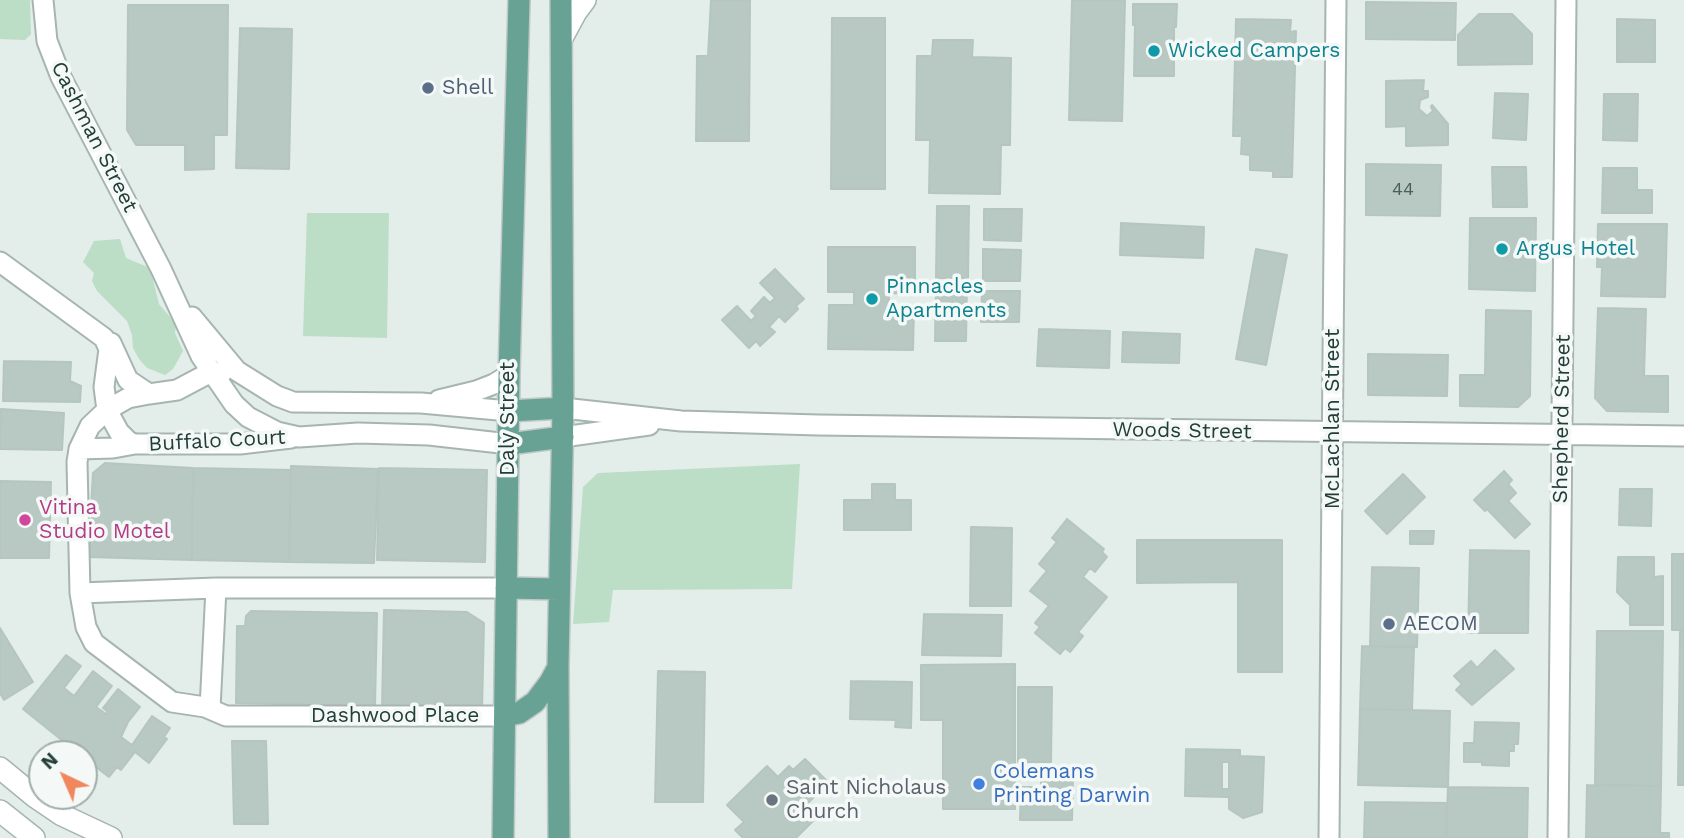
<!DOCTYPE html>
<style>
body{margin:0}
#map{position:relative;width:1684px;height:838px;overflow:hidden;background:#e3ede9;font-family:"Work Sans",sans-serif}
canvas{display:block}
.north{position:absolute;left:28px;top:740px;width:70px;height:70px;box-sizing:border-box;background:#f4f9f7;border:2px solid #a0aeab;border-radius:50%;rotate:316deg;font-size:19px;font-weight:700;line-height:28px;text-align:center;color:#233e38}
.north::after{content:'';display:block;margin:auto;width:24px;height:32px;background:#f1875d;clip-path:polygon(50% 0,100% 100%,50% 72%,0 100%)}
</style>
<div id="map">
<canvas width="1684" height="838"></canvas>
<div class="north">N</div>
</div>
<script>
const c = document.querySelector('canvas').getContext('2d');
c.lineJoin = 'round';
function paint(path, color) { c.fillStyle = color; c.fill(path, 'evenodd'); }
const toPath = rows => new Path2D(rows.map(r => 'M' + r).join(''));
function strokePath(path, color, width, dash) { c.strokeStyle = color; c.lineWidth = width; c.lineCap = dash ? 'butt' : 'round'; c.setLineDash(dash || []); c.stroke(path); }
function write(font, color, halo, rows, align = 'center') {
  c.font = font + ' "Work Sans",sans-serif'; c.lineWidth = 7; c.setLineDash([]); c.textBaseline = 'middle'; c.strokeStyle = halo; c.fillStyle = color; for (const [text, x, y, turn = 0] of rows) {
    c.save(); c.translate(x, y); c.rotate((+turn || 0) * Math.PI / 180); c.textAlign = isNaN(turn) ? turn : align; if (halo) c.strokeText(text, 0, 0); c.fillText(text, 0, 0); c.restore();
  }
}
const green = toPath([
 [0,0,30,0,31,34,25,40,0,39],
 [307,213,389,213,387,338,303,336],
 [120,239,126,258,150,268,159,304,176,324,175,333,183,351,173,369,165,375,147,368,139,359,133,348,132,335,127,321,97,291,92,281,94,273,83,262,94,241],
 [800,464,792,589,613,590,609,622,573,624,583,487,598,473]
]);
const building = toPath([
 [711,0,750,0,749,141,696,141,697,56,708,56,711,0],
 [1072,0,1125,0,1122,121,1069,120,1072,0],
 [1366,2,1456,3,1455,40,1366,39,1366,2],
 [1133,4,1177,4,1176,27,1174,27,1174,76,1134,76,1135,25,1133,25,1133,4],
 [128,5,228,5,227,135,214,135,214,169,185,170,185,145,136,145,127,130,128,5],
 [1479,14,1512,14,1532,34,1532,64,1458,65,1458,35,1479,14],
 [832,18,885,18,885,189,831,189,832,18],
 [1236,19,1291,20,1290,32,1296,31,1292,177,1273,177,1273,171,1250,170,1250,155,1241,154,1242,136,1233,136,1236,19],
 [1617,19,1655,20,1655,62,1617,62,1617,19],
 [240,28,292,29,289,169,236,168,240,28],
 [933,40,973,40,972,57,1011,58,1010,145,1001,145,1000,194,929,193,930,140,916,140,917,56,932,56,933,40],
 [1424,80,1423,91,1428,91,1428,97,1420,100,1419,109,1427,116,1433,111,1431,107,1432,105,1448,124,1448,145,1406,146,1406,126,1386,127,1386,81,1424,80],
 [1495,93,1528,94,1526,140,1493,138,1495,93],
 [1604,94,1638,94,1637,141,1603,140,1604,94],
 [1366,164,1441,165,1440,216,1366,215,1366,164],
 [1492,167,1526,167,1527,207,1493,207,1492,167],
 [1603,168,1637,168,1637,190,1652,190,1652,213,1602,213,1603,168],
 [937,206,969,206,968,278,936,278,937,206],
 [984,209,1022,209,1021,241,984,240,984,209],
 [1470,218,1536,218,1535,291,1469,289,1470,218],
 [1121,223,1204,227,1203,258,1120,255,1121,223],
 [1598,224,1667,224,1665,297,1601,296,1602,267,1597,267,1598,224],
 [828,247,915,247,915,294,889,293,889,306,914,306,913,350,828,349,829,305,854,305,854,292,828,292,828,247],
 [983,249,1021,250,1020,281,983,281,983,249],
 [1256,249,1287,255,1266,365,1236,359,1256,249],
 [775,269,804,299,796,306,798,309,785,322,779,316,769,327,775,332,760,346,756,341,749,348,722,320,737,306,751,321,756,316,751,311,764,297,770,303,775,298,760,283,775,269],
 [936,283,967,283,966,341,935,341,936,283],
 [982,291,1020,291,1019,322,981,322,982,291],
 [1598,308,1646,309,1644,376,1668,376,1668,412,1607,411,1595,398,1598,308],
 [1486,310,1531,311,1530,396,1518,407,1460,406,1460,375,1485,375,1486,310],
 [1039,329,1110,331,1109,368,1037,366,1039,329],
 [1123,332,1180,334,1179,363,1122,362,1123,332],
 [1368,354,1448,355,1447,396,1368,395,1368,354],
 [4,361,71,362,70,381,81,386,80,402,3,401,4,361],
 [1,409,64,413,62,450,0,449,1,409],
 [105,463,193,468,192,560,88,557,93,473,105,463],
 [291,466,378,469,374,563,289,562,291,466],
 [193,468,291,470,289,562,192,560,193,468],
 [379,468,487,470,485,562,377,560,379,468],
 [1504,471,1512,480,1508,484,1516,493,1508,501,1530,524,1515,538,1487,509,1485,511,1474,500,1504,471],
 [1403,474,1425,497,1387,534,1365,511,1403,474],
 [0,481,51,482,49,558,0,558,0,481],
 [872,484,895,484,895,500,911,500,911,530,844,530,844,500,872,500,872,484],
 [1620,489,1652,489,1651,526,1619,525,1620,489],
 [1067,519,1104,549,1102,552,1107,557,1095,572,1090,568,1083,577,1107,597,1078,632,1083,636,1070,652,1065,648,1060,654,1035,633,1040,627,1035,623,1049,606,1030,591,1047,571,1039,564,1057,542,1052,538,1067,519],
 [971,527,1012,528,1011,606,970,606,971,527],
 [1410,531,1434,531,1433,544,1410,544,1410,531],
 [1137,540,1282,540,1282,672,1238,672,1238,582,1137,583,1137,540],
 [1470,550,1529,551,1528,633,1468,633,1470,550],
 [1672,554,1684,554,1684,630,1672,630,1672,554],
 [1618,557,1654,557,1654,577,1663,576,1663,625,1630,625,1630,605,1617,592,1618,557],
 [1372,567,1419,568,1417,647,1370,646,1372,567],
 [384,610,467,612,484,623,482,710,382,708,384,610],
 [251,611,377,613,375,706,236,703,237,626,245,626,246,616,251,611],
 [924,614,1002,615,1001,656,922,655,924,614],
 [0,628,33,682,4,700,0,693,0,628],
 [1597,631,1663,631,1661,786,1595,785,1597,631],
 [1680,632,1684,632,1684,785,1678,785,1680,632],
 [1362,646,1414,647,1412,710,1360,709,1362,646],
 [1495,650,1514,669,1472,705,1456,690,1462,684,1454,676,1471,661,1477,668,1495,650],
 [66,655,81,666,64,688,74,696,93,671,112,686,96,707,106,714,108,712,103,708,118,689,140,707,128,722,121,737,132,745,152,716,170,728,164,737,167,739,149,763,135,752,121,770,117,767,109,777,84,758,84,754,79,754,23,709,66,655],
 [1015,664,1015,809,943,809,943,720,921,720,921,665,1015,664],
 [658,671,705,672,703,802,655,802,658,671],
 [851,681,912,682,911,728,895,727,896,720,850,719,851,681],
 [1018,687,1052,687,1051,762,1018,762,1018,687],
 [1360,709,1450,711,1448,787,1358,785,1360,709],
 [1475,722,1519,723,1518,744,1514,744,1514,751,1509,751,1509,766,1482,765,1482,762,1464,762,1464,743,1474,743,1475,722],
 [232,741,266,741,268,824,234,824,232,741],
 [1186,749,1240,750,1240,756,1264,757,1262,812,1243,818,1229,809,1229,797,1185,796,1186,749],
 [1222,762,1229,762,1229,789,1222,789,1222,762],
 [805,759,826,780,814,791,817,794,806,805,817,817,796,838,743,838,735,830,744,822,727,805,767,766,778,777,789,766,793,770,805,759],
 [1041,777,1073,777,1072,820,1020,820,1021,787,1041,787,1041,777],
 [1587,785,1661,786,1660,833,1669,833,1669,838,1586,838,1587,785],
 [1448,787,1528,788,1527,838,1446,838,1448,787],
 [1365,802,1447,803,1446,838,1364,838,1365,802]
]);
const minor = toPath([
 [43,0,47,41,61,77,161,269,201,356,234,404,248,417,277,432,299,437,358,433,429,435,509,444],
 [0,262,104,338,109,349,104,387,107,410,119,432,129,442,135,444,240,444,291,438],
 [192,317,237,371,277,396,293,402,421,403,509,411],
 [111,343,128,380,149,394,177,390,211,372,222,373],
 [149,394,128,398,107,410,90,426,79,449,77,462,80,593,86,627,94,643,172,702,205,707,226,716,505,716],
 [439,400,476,391,494,384,509,375],
 [563,408,681,421,818,425,1684,436],
 [563,437,649,425],
 [79,449,113,448,135,444],
 [80,593,216,588,506,588],
 [210,709,216,588],
 [1329,838,1336,0],
 [1558,838,1566,0]
]);
const tertiary = toPath([
 [563,36,576,12,585,0],
 [0,768,34,796,62,815,111,838],
 [0,811,34,838]
]);
const primary = toPath([
 [509,411,563,408],
 [509,444,563,437],
 [506,588,559,589],
 [505,716,519,713,535,702,550,682,557,669],
 [503,838,509,375,519,0],
 [559,838,558,667,563,408,561,0]
]);
const markers = [
 [1154,51,7,"#0f9aa8"],
 [428,88,7,"#5c6f8a"],
 [1502,249,7,"#0f9aa8"],
 [872,299,7,"#0f9aa8"],
 [25,520,7,"#d1479c"],
 [1389,624,7,"#5c6f8a"],
 [979,784,7,"#3f7fe0"],
 [772,800,7,"#6b7280"]
];
const numberNames = [
 ["44",1403,190]
];
const cultureNames = [
 ["Wicked Campers",1168,51],
 ["Argus Hotel",1516,249],
 ["Pinnacles",886,287],
 ["Apartments",886,311]
];
const serviceNames = [
 ["Shell",442,88],
 ["AECOM",1403,624]
];
const streetNames = [
 ["Cashman Street",94,137,63],
 ["Daly Street",508,419,-90],
 ["McLachlan Street",1333,419,-90],
 ["Shepherd Street",1562,419,-89],
 ["Woods Street",1182,431,1],
 ["Buffalo Court",217,441,-3],
 ["Dashwood Place",395,716]
];
const hotelNames = [
 ["Vitina",39,508],
 ["Studio Motel",39,532]
];
const shopNames = [
 ["Colemans",993,772],
 ["Printing Darwin",993,796]
];
const worshipNames = [
 ["Saint Nicholaus",786,788],
 ["Church",786,812]
];
paint(green, '#bcdec6');
paint(building, '#b8c8c2');
strokePath(building, '#b5c6c0', 2);
strokePath(minor, '#a6b5b0', 23);
strokePath(tertiary, '#a6b5b0', 24);
strokePath(primary, '#c1c9c7', 24);
strokePath(minor, '#fff', 19);
strokePath(tertiary, '#fff', 21);
strokePath(primary, '#68a295', 21);
for (const [x, y, r, color] of markers) { const dot = new Path2D(); dot.arc(x, y, r, 0, 2 * Math.PI); c.fillStyle = color; c.fill(dot); strokePath(dot, '#f4f9f7', 2.5); }
write('18px', '#48605a', null, numberNames);
write('21px', '#0d838f', '#f4f9f7', cultureNames, 'left');
write('21px', '#4e5e75', '#f4f9f7', serviceNames, 'left');
write('21px', '#233e38', '#f4f9f7', streetNames);
write('21px', '#b23c85', '#f4f9f7', hotelNames, 'left');
write('21px', '#366cbe', '#f4f9f7', shopNames, 'left');
write('21px', '#5b616d', '#f4f9f7', worshipNames, 'left');
</script>
